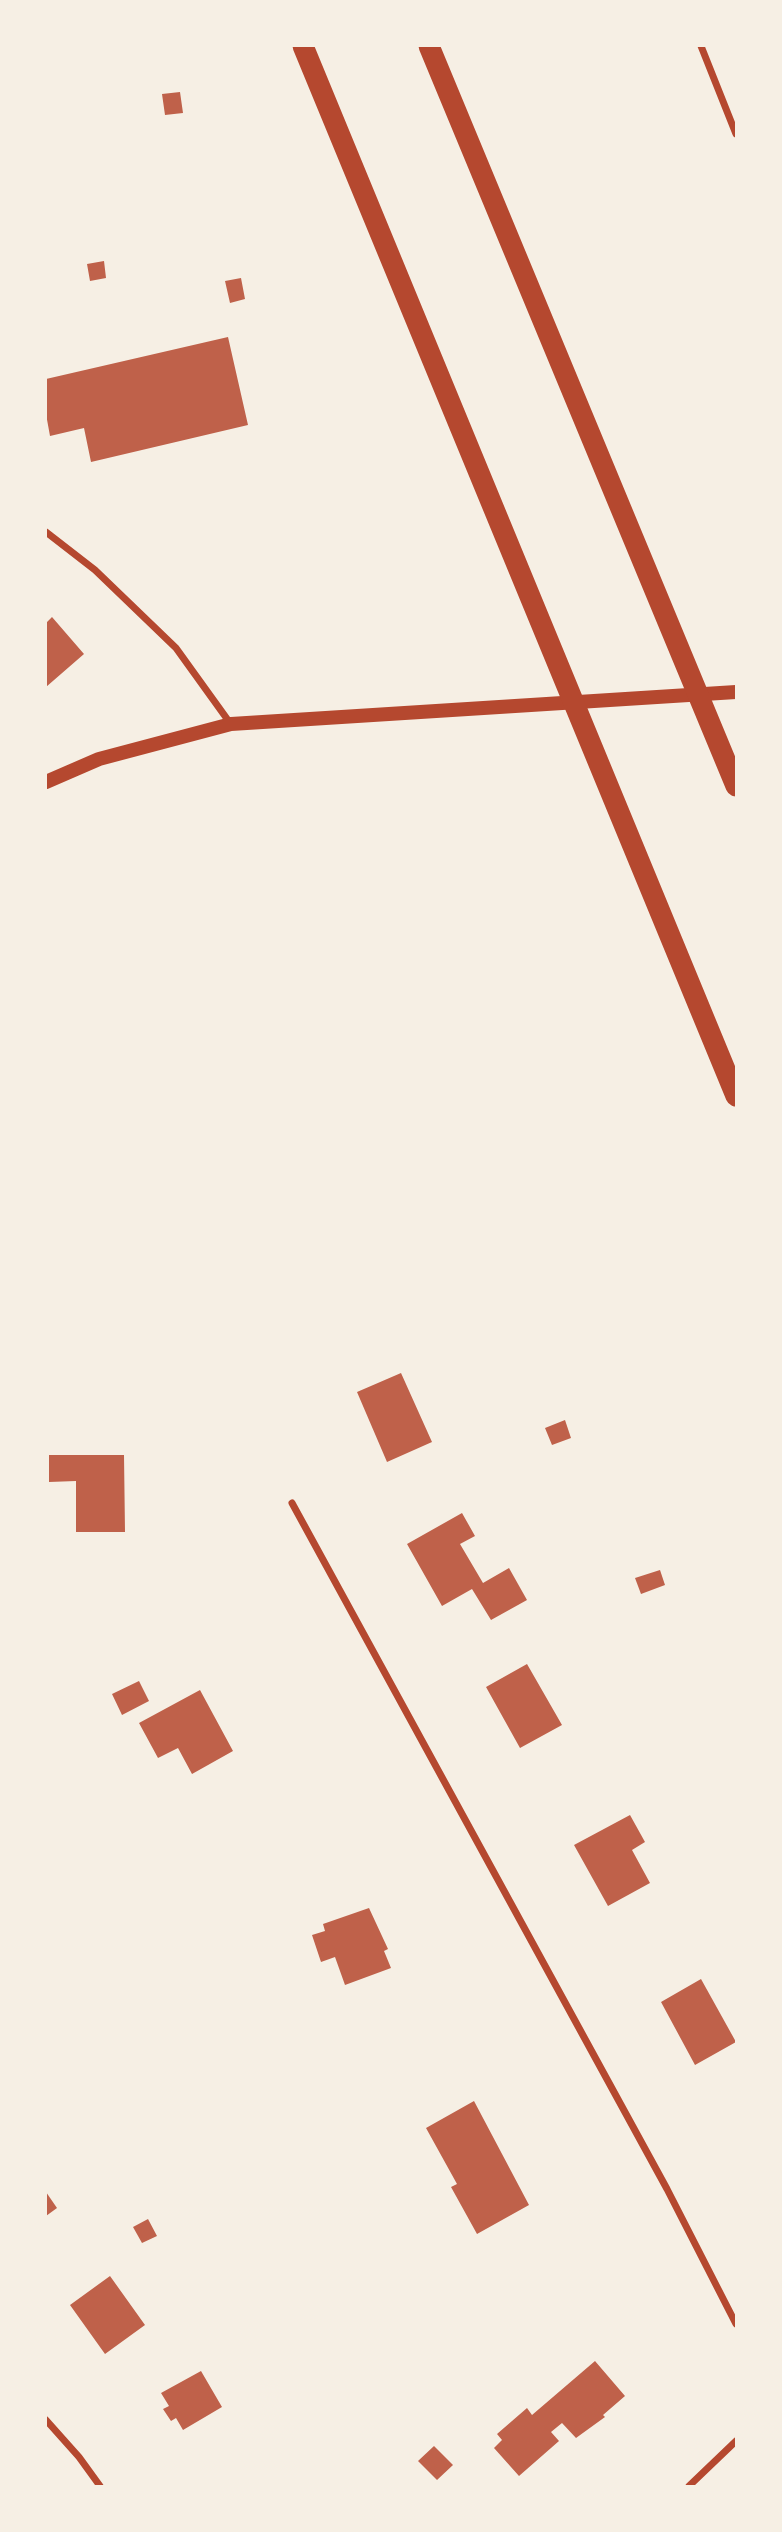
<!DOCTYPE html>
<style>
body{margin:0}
#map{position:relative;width:782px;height:2532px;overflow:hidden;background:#f6efe4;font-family:Lora,serif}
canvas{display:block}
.frame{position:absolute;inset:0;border:47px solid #f6efe4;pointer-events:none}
</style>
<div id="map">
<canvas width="782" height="2532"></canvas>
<div class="frame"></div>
</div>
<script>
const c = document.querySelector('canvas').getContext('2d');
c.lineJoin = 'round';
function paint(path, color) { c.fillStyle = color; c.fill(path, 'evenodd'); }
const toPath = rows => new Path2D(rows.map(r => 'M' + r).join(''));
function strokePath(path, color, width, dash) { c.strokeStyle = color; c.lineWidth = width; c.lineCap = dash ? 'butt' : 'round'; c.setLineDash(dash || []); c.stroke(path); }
const building = toPath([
 [180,92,183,113,165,115,162,94],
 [104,261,106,278,90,281,87,264],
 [241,278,245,299,230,303,225,281],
 [228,337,248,425,91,462,84,428,50,436,46,414,46,379],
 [52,617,84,654,46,687,46,623],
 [401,1373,432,1442,387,1462,357,1392],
 [565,1420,571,1438,552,1445,545,1428],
 [49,1455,124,1455,125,1532,76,1532,76,1481,49,1482],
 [462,1513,475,1536,460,1544,483,1583,509,1568,527,1600,491,1620,472,1589,442,1606,407,1544],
 [660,1570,665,1585,641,1594,635,1578],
 [527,1664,562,1725,520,1748,486,1687],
 [139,1681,149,1701,122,1715,112,1694],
 [200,1690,233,1751,192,1774,178,1748,158,1758,139,1723],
 [630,1815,645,1842,632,1850,650,1883,608,1906,574,1845],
 [369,1908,388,1949,384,1951,391,1968,345,1985,335,1957,321,1962,312,1935,325,1931,323,1924],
 [701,1979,736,2042,695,2065,661,2002],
 [474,2101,529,2205,477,2234,451,2187,457,2184,426,2128],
 [46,2192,57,2208,46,2216],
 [148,2219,157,2236,142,2243,133,2227],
 [110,2276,145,2325,105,2354,70,2305],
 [595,2361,625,2396,603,2415,605,2417,576,2438,562,2423,551,2432,559,2441,519,2476,494,2448,502,2440,497,2434,527,2408,532,2415],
 [201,2371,222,2407,183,2430,176,2418,171,2421,163,2409,169,2406,161,2393],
 [434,2446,453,2465,437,2480,418,2461]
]);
const minor = toPath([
 [701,46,736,134],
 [46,532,95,570,176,648,230,723],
 [292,1503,667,2189,736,2324],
 [46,2420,79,2457,100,2486],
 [689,2486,736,2441]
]);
const secondary = toPath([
 [46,782,99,759,231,724,736,692]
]);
const motorway = toPath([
 [303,46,736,1096],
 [429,46,736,786]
]);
paint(building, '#bf614a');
strokePath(minor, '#b5482f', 7);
strokePath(secondary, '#b5482f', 14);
strokePath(motorway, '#b5482f', 21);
</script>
